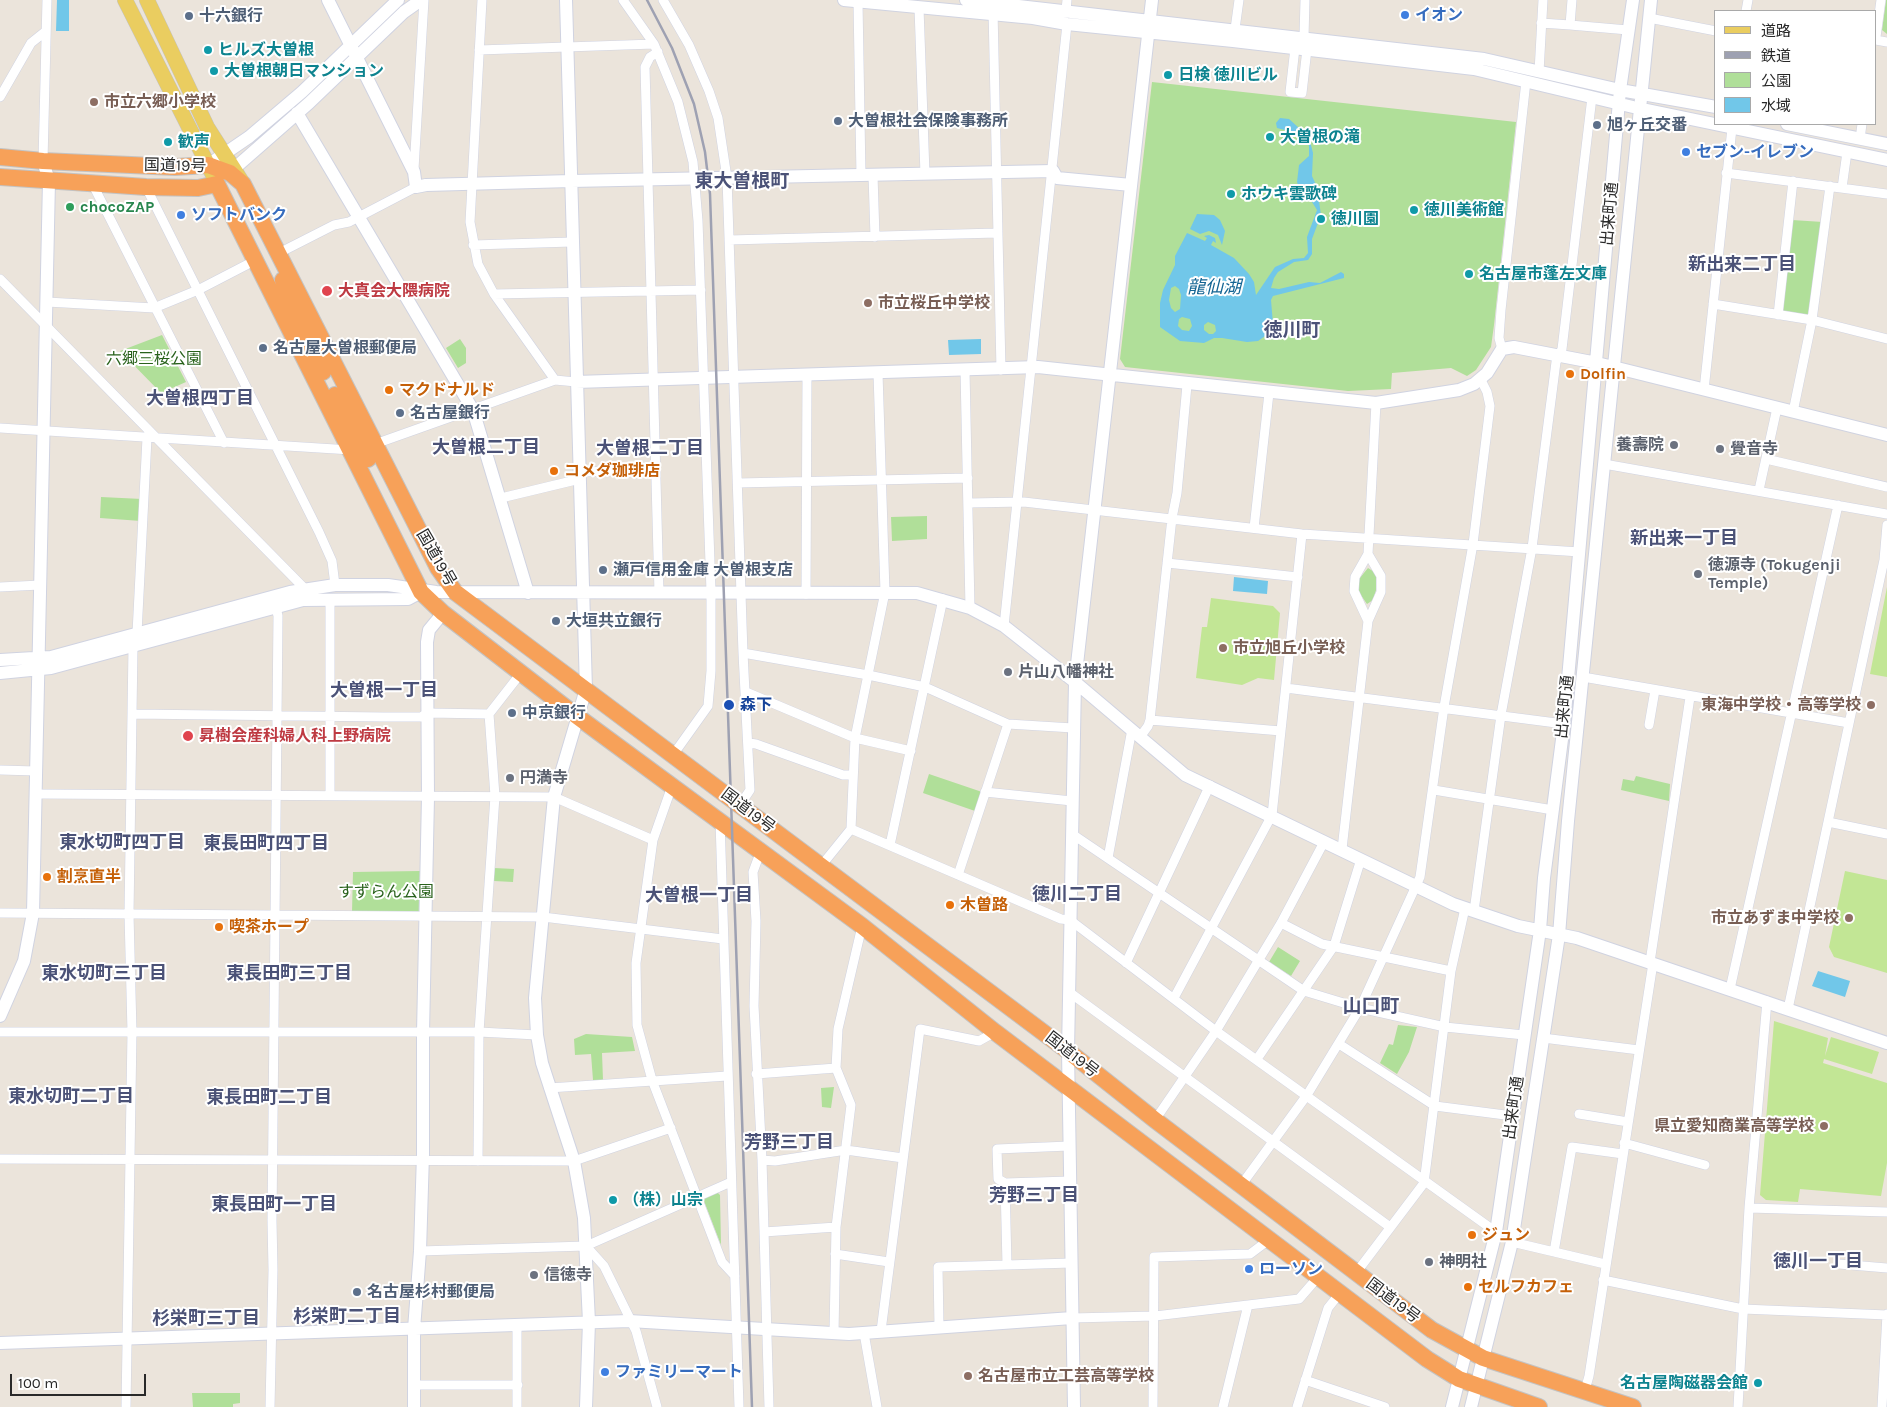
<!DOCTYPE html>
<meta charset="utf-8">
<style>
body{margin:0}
#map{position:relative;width:1887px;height:1407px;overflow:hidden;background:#ebe4db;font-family:Karla,"Noto Sans JP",sans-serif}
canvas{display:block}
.legend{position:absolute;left:1714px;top:10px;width:162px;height:115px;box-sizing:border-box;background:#fff;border:1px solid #a9a9a9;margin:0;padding:6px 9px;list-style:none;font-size:15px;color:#292929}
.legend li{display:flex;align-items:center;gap:10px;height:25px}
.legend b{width:25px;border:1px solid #a9a9a9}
.scale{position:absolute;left:10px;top:1374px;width:136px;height:22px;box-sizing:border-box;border:2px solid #292929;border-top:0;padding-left:6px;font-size:15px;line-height:18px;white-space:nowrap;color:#292929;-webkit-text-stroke:4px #fff;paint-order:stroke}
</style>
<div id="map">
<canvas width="1887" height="1407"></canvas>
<ul class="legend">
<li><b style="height:6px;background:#eacd60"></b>道路</li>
<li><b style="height:6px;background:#9ea1b2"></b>鉄道</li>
<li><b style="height:14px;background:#b0df99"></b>公園</li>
<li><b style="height:14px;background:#71c7e9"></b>水域</li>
</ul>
<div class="scale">100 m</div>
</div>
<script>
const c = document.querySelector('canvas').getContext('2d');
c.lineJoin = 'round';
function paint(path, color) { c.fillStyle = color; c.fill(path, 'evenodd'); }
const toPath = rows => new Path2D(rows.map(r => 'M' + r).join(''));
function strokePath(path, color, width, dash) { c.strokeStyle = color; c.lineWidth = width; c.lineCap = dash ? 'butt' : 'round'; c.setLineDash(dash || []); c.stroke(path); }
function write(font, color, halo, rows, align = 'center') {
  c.font = font + ' Karla,"Noto Sans JP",sans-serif'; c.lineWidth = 4; c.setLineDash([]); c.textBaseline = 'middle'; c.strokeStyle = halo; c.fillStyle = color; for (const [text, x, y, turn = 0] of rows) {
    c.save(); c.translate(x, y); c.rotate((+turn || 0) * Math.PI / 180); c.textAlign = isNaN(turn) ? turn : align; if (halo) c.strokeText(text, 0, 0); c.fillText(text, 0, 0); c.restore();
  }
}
const green = toPath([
 [1886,0,1887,0,1887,34,1882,30],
 [1152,82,1516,122,1494,325,1491,347,1476,370,1467,376,1451,368,1392,373,1391,389,1348,391,1125,367,1120,359],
 [1792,220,1823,222,1811,313,1807,315,1784,311,1781,308],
 [162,335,186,382,161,393,120,351],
 [460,339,466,348,466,363,458,368,446,348],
 [101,497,142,499,141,521,100,518],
 [927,516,927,539,892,541,891,517],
 [1368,568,1376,573,1377,587,1373,600,1367,604,1358,591,1359,579],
 [929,774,982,792,975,811,923,793],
 [1636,776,1670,784,1669,801,1621,790,1623,779,1634,781],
 [494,868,514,869,513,882,494,881],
 [420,871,419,913,352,912,353,872],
 [1278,947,1300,961,1291,976,1269,962],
 [1398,1025,1417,1027,1409,1052,1397,1074,1380,1063,1389,1044,1393,1045],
 [586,1034,632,1037,635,1051,602,1053,603,1080,593,1080,591,1054,575,1055,574,1039],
 [834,1087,831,1108,822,1107,821,1088],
 [717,1192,720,1195,721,1245,704,1201,705,1197],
 [192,1393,240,1393,240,1403,233,1404,233,1407,193,1407]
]);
const pitch = toPath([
 [1887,587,1887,677,1870,674],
 [1211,598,1273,606,1280,613,1274,680,1258,678,1242,685,1196,678,1202,627,1207,627],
 [1845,871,1887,880,1887,973,1834,957,1829,947],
 [1774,1021,1828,1038,1825,1056,1831,1037,1879,1052,1872,1074,1824,1059,1823,1063,1887,1083,1887,1163,1881,1196,1800,1189,1798,1202,1766,1200,1760,1195]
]);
const water = toPath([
 [57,0,69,0,69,31,56,31],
 [1280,118,1289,119,1309,137,1313,153,1312,176,1317,187,1321,215,1312,239,1312,254,1308,260,1294,262,1278,272,1274,278,1271,288,1279,289,1309,282,1320,283,1341,272,1344,274,1344,278,1273,296,1271,300,1273,324,1268,334,1258,341,1247,342,1222,338,1214,338,1204,343,1180,341,1160,327,1160,303,1163,290,1175,265,1175,256,1187,233,1205,241,1207,238,1204,236,1209,235,1215,238,1216,243,1213,241,1211,245,1234,258,1249,274,1254,282,1256,295,1275,267,1293,259,1304,258,1308,253,1307,237,1317,210,1312,202,1301,193,1297,182,1299,165,1309,156,1309,146,1307,141,1300,134,1277,128,1276,123],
 [1175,286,1179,289,1181,295,1180,309,1175,312,1171,308,1169,300,1171,288],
 [1182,317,1190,319,1192,326,1189,331,1182,330,1178,326,1179,319],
 [1208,322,1215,325,1216,331,1213,334,1209,334,1204,330,1204,325],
 [1197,214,1214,215,1220,220,1225,231,1222,245,1218,235,1209,231,1200,234,1190,229],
 [981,339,981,354,949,355,948,340],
 [1234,577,1268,581,1267,594,1233,591],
 [1818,971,1850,981,1845,997,1812,986]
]);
const street = toPath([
 [482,0,470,222,478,264,494,294,555,380,576,382],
 [623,0,654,44,678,102,693,162,698,221,711,591,711,671,708,706,673,755],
 [663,0,689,45,709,91,718,118,727,178,743,653,750,790,740,805],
 [858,2,861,176],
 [919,8,925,174],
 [993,10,1001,370],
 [1066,10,1067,0],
 [1746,11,1748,0],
 [1649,18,1716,31],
 [1541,23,1570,25,1572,0],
 [1570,25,1628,30],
 [1235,29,1239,0],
 [1304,37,1305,0],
 [1876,37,1881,0],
 [1876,40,1887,42],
 [1295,48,1290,92,1302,93,1307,49],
 [479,50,654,44],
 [658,52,650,57,645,67,659,593],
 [1539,72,1543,0],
 [0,97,31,43,46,31],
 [1860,139,1862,124],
 [43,161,47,0],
 [414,169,424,0],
 [1726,173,1887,194],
 [873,175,875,237],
 [92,183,224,443],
 [146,187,319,532,332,561,335,585],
 [1842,188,1847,152],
 [729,240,997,233],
 [473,245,572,242],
 [279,253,334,225,349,222,416,187],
 [0,279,305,589],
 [494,294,701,290],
 [47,302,154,308,198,290,254,261],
 [1713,304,1812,320,1887,339],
 [1778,315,1793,181],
 [1502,349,1499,338,1501,310,1526,81],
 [965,370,970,608],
 [1704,390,1732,128],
 [1793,412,1812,320,1830,186],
 [0,428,351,450],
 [375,444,555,380],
 [1766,459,1887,487],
 [1604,464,1887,514],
 [580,472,655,470],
 [738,483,968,478],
 [1759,490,1777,408],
 [501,498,580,479],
 [969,503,1024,502,1302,534,1580,552],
 [1254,528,1269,393],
 [1167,563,1298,577],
 [0,587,40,585],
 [806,594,807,375],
 [1368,621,1354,591,1355,577,1368,554,1376,403],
 [1004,626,1067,24],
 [137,633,147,438],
 [743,653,868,675,925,687,1008,724,1073,728],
 [1583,677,1849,723],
 [1286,688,1564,724],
 [746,692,855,738,911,751],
 [133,714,384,717,421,717,428,713,489,714],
 [1150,720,1281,731],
 [1649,725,1655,690],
 [1140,737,1148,726,1150,720,1172,518,1177,493,1187,385],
 [749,743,756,744,843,775,853,775],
 [0,770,36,771],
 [672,786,653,840,636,963,637,1025,652,1080,722,1262,735,1276],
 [1434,790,1553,810],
 [985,792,1072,801],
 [36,794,554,797,653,840],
 [330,795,330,599],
 [720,821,739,1407],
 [1828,822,1887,834],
 [851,829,1061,919,1070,920,1216,1031,1496,1232],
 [1072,834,1304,991,1360,1008,1445,1027,1524,1035],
 [890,845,943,599],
 [1342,849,1368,621,1381,592,1381,576,1368,554],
 [760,853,753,872,756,921,754,1006,762,1160,769,1407],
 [1108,858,1132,729],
 [821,866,851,829,855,738,885,592,878,373],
 [958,875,1008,724],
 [1474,911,1501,715,1532,548,1556,362,1562,349,1592,97],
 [0,913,543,917,723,939],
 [1281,923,1322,944,1451,971],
 [1650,962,1690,697],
 [1126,963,1210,785],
 [1730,989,1838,505],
 [1069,992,1390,1227],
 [1174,998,1272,815,1302,534],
 [1788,1009,1884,560,1887,525],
 [0,1032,479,1032,537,1035],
 [1543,1038,1639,1050],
 [1339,1044,1435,1106,1513,1116],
 [1257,1059,1334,946,1361,859],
 [756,1074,836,1068],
 [549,1088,727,1076],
 [1579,1114,1628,1122],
 [1155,1120,1216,1031,1281,923,1324,842],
 [1624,1143,1705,1165],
 [1069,1146,997,1149,998,1179,1005,1183,1070,1181],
 [0,1159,574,1161,671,1128],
 [762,1160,775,1161,846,1150,903,1158],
 [478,1161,479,1032,495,796,489,714,521,673],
 [1005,1183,1007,1265,1071,1263],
 [1242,1184,1307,1095,1360,1008,1420,877,1444,707,1473,544,1490,406,1487,392,1481,380],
 [1749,1208,1887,1212],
 [764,1232,836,1227],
 [1512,1242,1605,1264],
 [586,1246,604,1266,636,1331,657,1407],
 [420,1251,586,1246,731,1182],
 [1554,1252,1572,1147,1623,1154],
 [835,1254,889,1262],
 [1839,1264,1887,1268],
 [1356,1273,1424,1183,1451,971,1465,908],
 [1603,1280,1743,1309,1887,1315],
 [1072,1318,1155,1316,1299,1299,1319,1276],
 [517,1325,517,1407],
 [939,1327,938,1267,1007,1265],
 [881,1331,920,1029,979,1041,995,1032],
 [834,1333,836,1227,851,1105,836,1068,838,1029,862,926],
 [864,1333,877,1407],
 [1305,1380,1385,1407],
 [414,1385,518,1385],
 [1585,1390,1589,1376,1653,963],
 [126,1407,132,1032,129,914,133,647],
 [270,1407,273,1270,272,1221,278,616,276,607],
 [1153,1407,1154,1257,1250,1254,1270,1239],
 [1223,1407,1248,1305],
 [1297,1407,1328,1308,1340,1293],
 [1738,1407,1749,1208,1767,1001],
 [1882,1407,1887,1314]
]);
const secondary = toPath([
 [328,0,414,172,416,187,426,185,571,181,1053,171,1057,178,1131,185],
 [566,0,586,689,554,797,535,998,537,1035,542,1063,574,1161,584,1218,589,1322,586,1407],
 [844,0,1033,18,1067,24,1233,41,1474,69,1633,107,1887,160],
 [966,0,1484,59,1620,90,1716,107],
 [297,113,473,410,528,593],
 [1787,124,1887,144],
 [208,165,249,137,302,92,398,0],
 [228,174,309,103,404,12,421,0],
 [576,382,1038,367,1376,403,1459,390,1474,384,1487,373,1502,349,1514,347,1597,363,1887,435],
 [0,660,51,657,290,592,335,585,388,585,436,592,917,593,970,608,1004,626,1075,682,1185,775,1453,904,1518,926,1577,938,1887,1043],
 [0,673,51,668,303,600,408,599,421,592],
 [0,1016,24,961,33,913,49,181,43,161],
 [0,1343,629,1321,849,1334,1072,1318],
 [414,1407,414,1329,420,1251,423,1154,423,1033,428,797,427,642,429,630,443,613],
 [1074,1407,1068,1051,1075,682,1152,0],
 [1452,1407,1496,1232,1540,930,1544,878,1564,724,1620,90,1633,0],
 [1471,1407,1512,1242,1559,935,1568,821,1651,0]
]);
const primary = toPath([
 [125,0,213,175],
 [147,0,207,127,242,182]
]);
const highway = toPath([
 [0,157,43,161,175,167,208,165,230,173,243,184,438,568,455,592,1068,1051,1155,1120,1432,1330,1483,1358,1633,1407],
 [0,177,146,187,198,188,217,184,421,592,443,613,578,717,862,926,995,1032,1427,1359,1459,1379,1539,1407],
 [283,280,299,322,323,372],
 [335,395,368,459]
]);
const rail = toPath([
 [647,0,672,48,694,104,705,152,710,194,752,1407]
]);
const markers = [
 [1405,15,5,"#3f7fe0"],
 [189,16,5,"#5c6f8a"],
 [208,50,5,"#0f9aa8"],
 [214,71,5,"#0f9aa8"],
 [1168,75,5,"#0f9aa8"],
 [94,102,5,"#8d6e63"],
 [838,121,5,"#5c6f8a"],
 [1597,125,5,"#5c6f8a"],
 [1270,137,5,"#0f9aa8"],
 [168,142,5,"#0f9aa8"],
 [1686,152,5,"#3f7fe0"],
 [1231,194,5,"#0f9aa8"],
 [70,207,5,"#2e9e5b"],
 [1414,210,5,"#0f9aa8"],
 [181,215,5,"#3f7fe0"],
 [1321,219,5,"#0f9aa8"],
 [1469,274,5,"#0f9aa8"],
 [327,291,6,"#e0444e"],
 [868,303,5,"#8d6e63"],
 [263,348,5,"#5c6f8a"],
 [1570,374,5,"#e8710a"],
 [389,390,5,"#e8710a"],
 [400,413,5,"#5c6f8a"],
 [1674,445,5,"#6b7280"],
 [1720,449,5,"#6b7280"],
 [554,471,5,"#e8710a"],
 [603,570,5,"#5c6f8a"],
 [1698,574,5,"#6b7280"],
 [556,621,5,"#5c6f8a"],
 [1223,648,5,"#8d6e63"],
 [1008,672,5,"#6b7280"],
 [729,705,6,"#1a4fb4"],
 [1871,705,5,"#8d6e63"],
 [512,713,5,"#5c6f8a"],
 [188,736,6,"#e0444e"],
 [510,778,5,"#6b7280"],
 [47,877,5,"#e8710a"],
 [950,905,5,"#e8710a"],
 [1849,918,5,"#8d6e63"],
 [219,927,5,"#e8710a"],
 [1824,1126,5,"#8d6e63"],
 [613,1200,5,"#0f9aa8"],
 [1472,1235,5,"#e8710a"],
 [1429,1262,5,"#6b7280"],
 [1249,1269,5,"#3f7fe0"],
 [534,1275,5,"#6b7280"],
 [1468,1287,5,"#e8710a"],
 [357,1292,5,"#5c6f8a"],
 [605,1372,5,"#3f7fe0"],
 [968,1376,5,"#8d6e63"],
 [1758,1383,5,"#0f9aa8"]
];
const shopNames = [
 ["イオン",1415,15],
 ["セブン-イレブン",1696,152],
 ["ソフトバンク",191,215],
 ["ローソン",1259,1269],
 ["ファミリーマート",615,1372]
];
const serviceNames = [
 ["十六銀行",199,16],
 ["大曽根社会保険事務所",848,121],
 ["旭ヶ丘交番",1607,125],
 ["名古屋大曽根郵便局",273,348],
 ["名古屋銀行",410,413],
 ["瀬戸信用金庫 大曽根支店",613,570],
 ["大垣共立銀行",566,621],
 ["中京銀行",522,713],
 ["名古屋杉村郵便局",367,1292]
];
const cultureNames = [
 ["ヒルズ大曽根",218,50],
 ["大曽根朝日マンション",224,71],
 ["日検 徳川ビル",1178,75],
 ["大曽根の滝",1280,137],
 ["歓声",178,142],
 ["ホウキ雲歌碑",1241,194],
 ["徳川美術館",1424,210],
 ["徳川園",1331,219],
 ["名古屋市蓬左文庫",1479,274],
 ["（株）山宗",623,1200],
 ["名古屋陶磁器会館",1748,1383,"right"]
];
const educationNames = [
 ["市立六郷小学校",104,102],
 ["市立桜丘中学校",878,303],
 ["市立旭丘小学校",1233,648],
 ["東海中学校・高等学校",1861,705,"right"],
 ["市立あずま中学校",1839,918,"right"],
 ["県立愛知商業高等学校",1814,1126,"right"],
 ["名古屋市立工芸高等学校",978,1376]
];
const streetNames = [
 ["国道19号",175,166,1],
 ["出来町通",1610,214,-85],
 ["国道19号",436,558,60],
 ["出来町通",1565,707,-84],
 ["国道19号",748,811,37],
 ["国道19号",1072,1055,38],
 ["出来町通",1514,1108,-82],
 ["国道19号",1393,1301,37]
];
const leisureNames = [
 ["chocoZAP",80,207]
];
const healthNames = [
 ["大真会大隈病院",338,291],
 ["昇樹会産科婦人科上野病院",199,736]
];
const parkNames = [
 ["六郷三桜公園",154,359],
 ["すずらん公園",386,892]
];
const foodNames = [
 ["Dolfin",1580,374],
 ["マクドナルド",399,390],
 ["コメダ珈琲店",564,471],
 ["割烹直半",57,877],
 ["木曽路",960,905],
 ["喫茶ホープ",229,927],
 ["ジュン",1482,1235],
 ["セルフカフェ",1478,1287]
];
const worshipNames = [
 ["養壽院",1664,445,"right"],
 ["覺音寺",1730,449],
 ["徳源寺 (Tokugenji",1708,565],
 ["Temple)",1708,583],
 ["片山八幡神社",1018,672],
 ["円満寺",520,778],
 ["神明社",1439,1262],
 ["信徳寺",544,1275]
];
const transitNames = [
 ["森下",740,705]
];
const neighbourhoodNames = [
 ["新出来二丁目",1742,265],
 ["大曽根四丁目",200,399],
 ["大曽根二丁目",486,448],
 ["大曽根二丁目",650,449],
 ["新出来一丁目",1684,539],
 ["大曽根一丁目",384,691],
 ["東水切町四丁目",122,843],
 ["東長田町四丁目",266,844],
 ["徳川二丁目",1077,895],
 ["大曽根一丁目",699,896],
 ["東水切町三丁目",104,974],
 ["東長田町三丁目",289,974],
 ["東水切町二丁目",71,1097],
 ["東長田町二丁目",269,1098],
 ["芳野三丁目",789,1143],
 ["芳野三丁目",1034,1196],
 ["東長田町一丁目",274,1205],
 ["徳川一丁目",1818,1262],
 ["杉栄町二丁目",347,1317],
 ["杉栄町三丁目",206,1319]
];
const waterNames = [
 ["龍仙湖",1214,288]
];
const quarterNames = [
 ["東大曽根町",742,182],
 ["徳川町",1292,331],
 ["山口町",1371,1007]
];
paint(green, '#b0df99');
paint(pitch, '#c2e695');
paint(water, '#71c7e9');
strokePath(street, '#d0d3e1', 10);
strokePath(secondary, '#d0d3e1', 14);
strokePath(primary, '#c3c3c3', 16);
strokePath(highway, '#c3c3c3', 18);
strokePath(street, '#fff', 9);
strokePath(secondary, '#fff', 12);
strokePath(primary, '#eacd60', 15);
strokePath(highway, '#f7a159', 16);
strokePath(rail, '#9ea1b2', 2.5);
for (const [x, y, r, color] of markers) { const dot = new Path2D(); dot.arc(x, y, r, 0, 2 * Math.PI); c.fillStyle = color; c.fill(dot); strokePath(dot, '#fff', 2); }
write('bold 16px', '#366cbe', '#fff', shopNames, 'left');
write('bold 16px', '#4e5e75', '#fff', serviceNames, 'left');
write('bold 16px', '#0d838f', '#fff', cultureNames, 'left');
write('bold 16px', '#785e54', '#fff', educationNames, 'left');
write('16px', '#292929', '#fff', streetNames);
write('bold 16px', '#27864d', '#fff', leisureNames, 'left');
write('bold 16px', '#be3a42', '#fff', healthNames, 'left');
write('16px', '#29621c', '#fff', parkNames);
write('bold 16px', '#c56008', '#fff', foodNames, 'left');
write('bold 16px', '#5b616d', '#fff', worshipNames, 'left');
write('bold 16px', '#164399', '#fff', transitNames, 'left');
write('bold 18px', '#4b5277', '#fff', neighbourhoodNames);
write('italic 18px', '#136493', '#fff', waterNames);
write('bold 19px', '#4b5277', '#fff', quarterNames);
</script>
